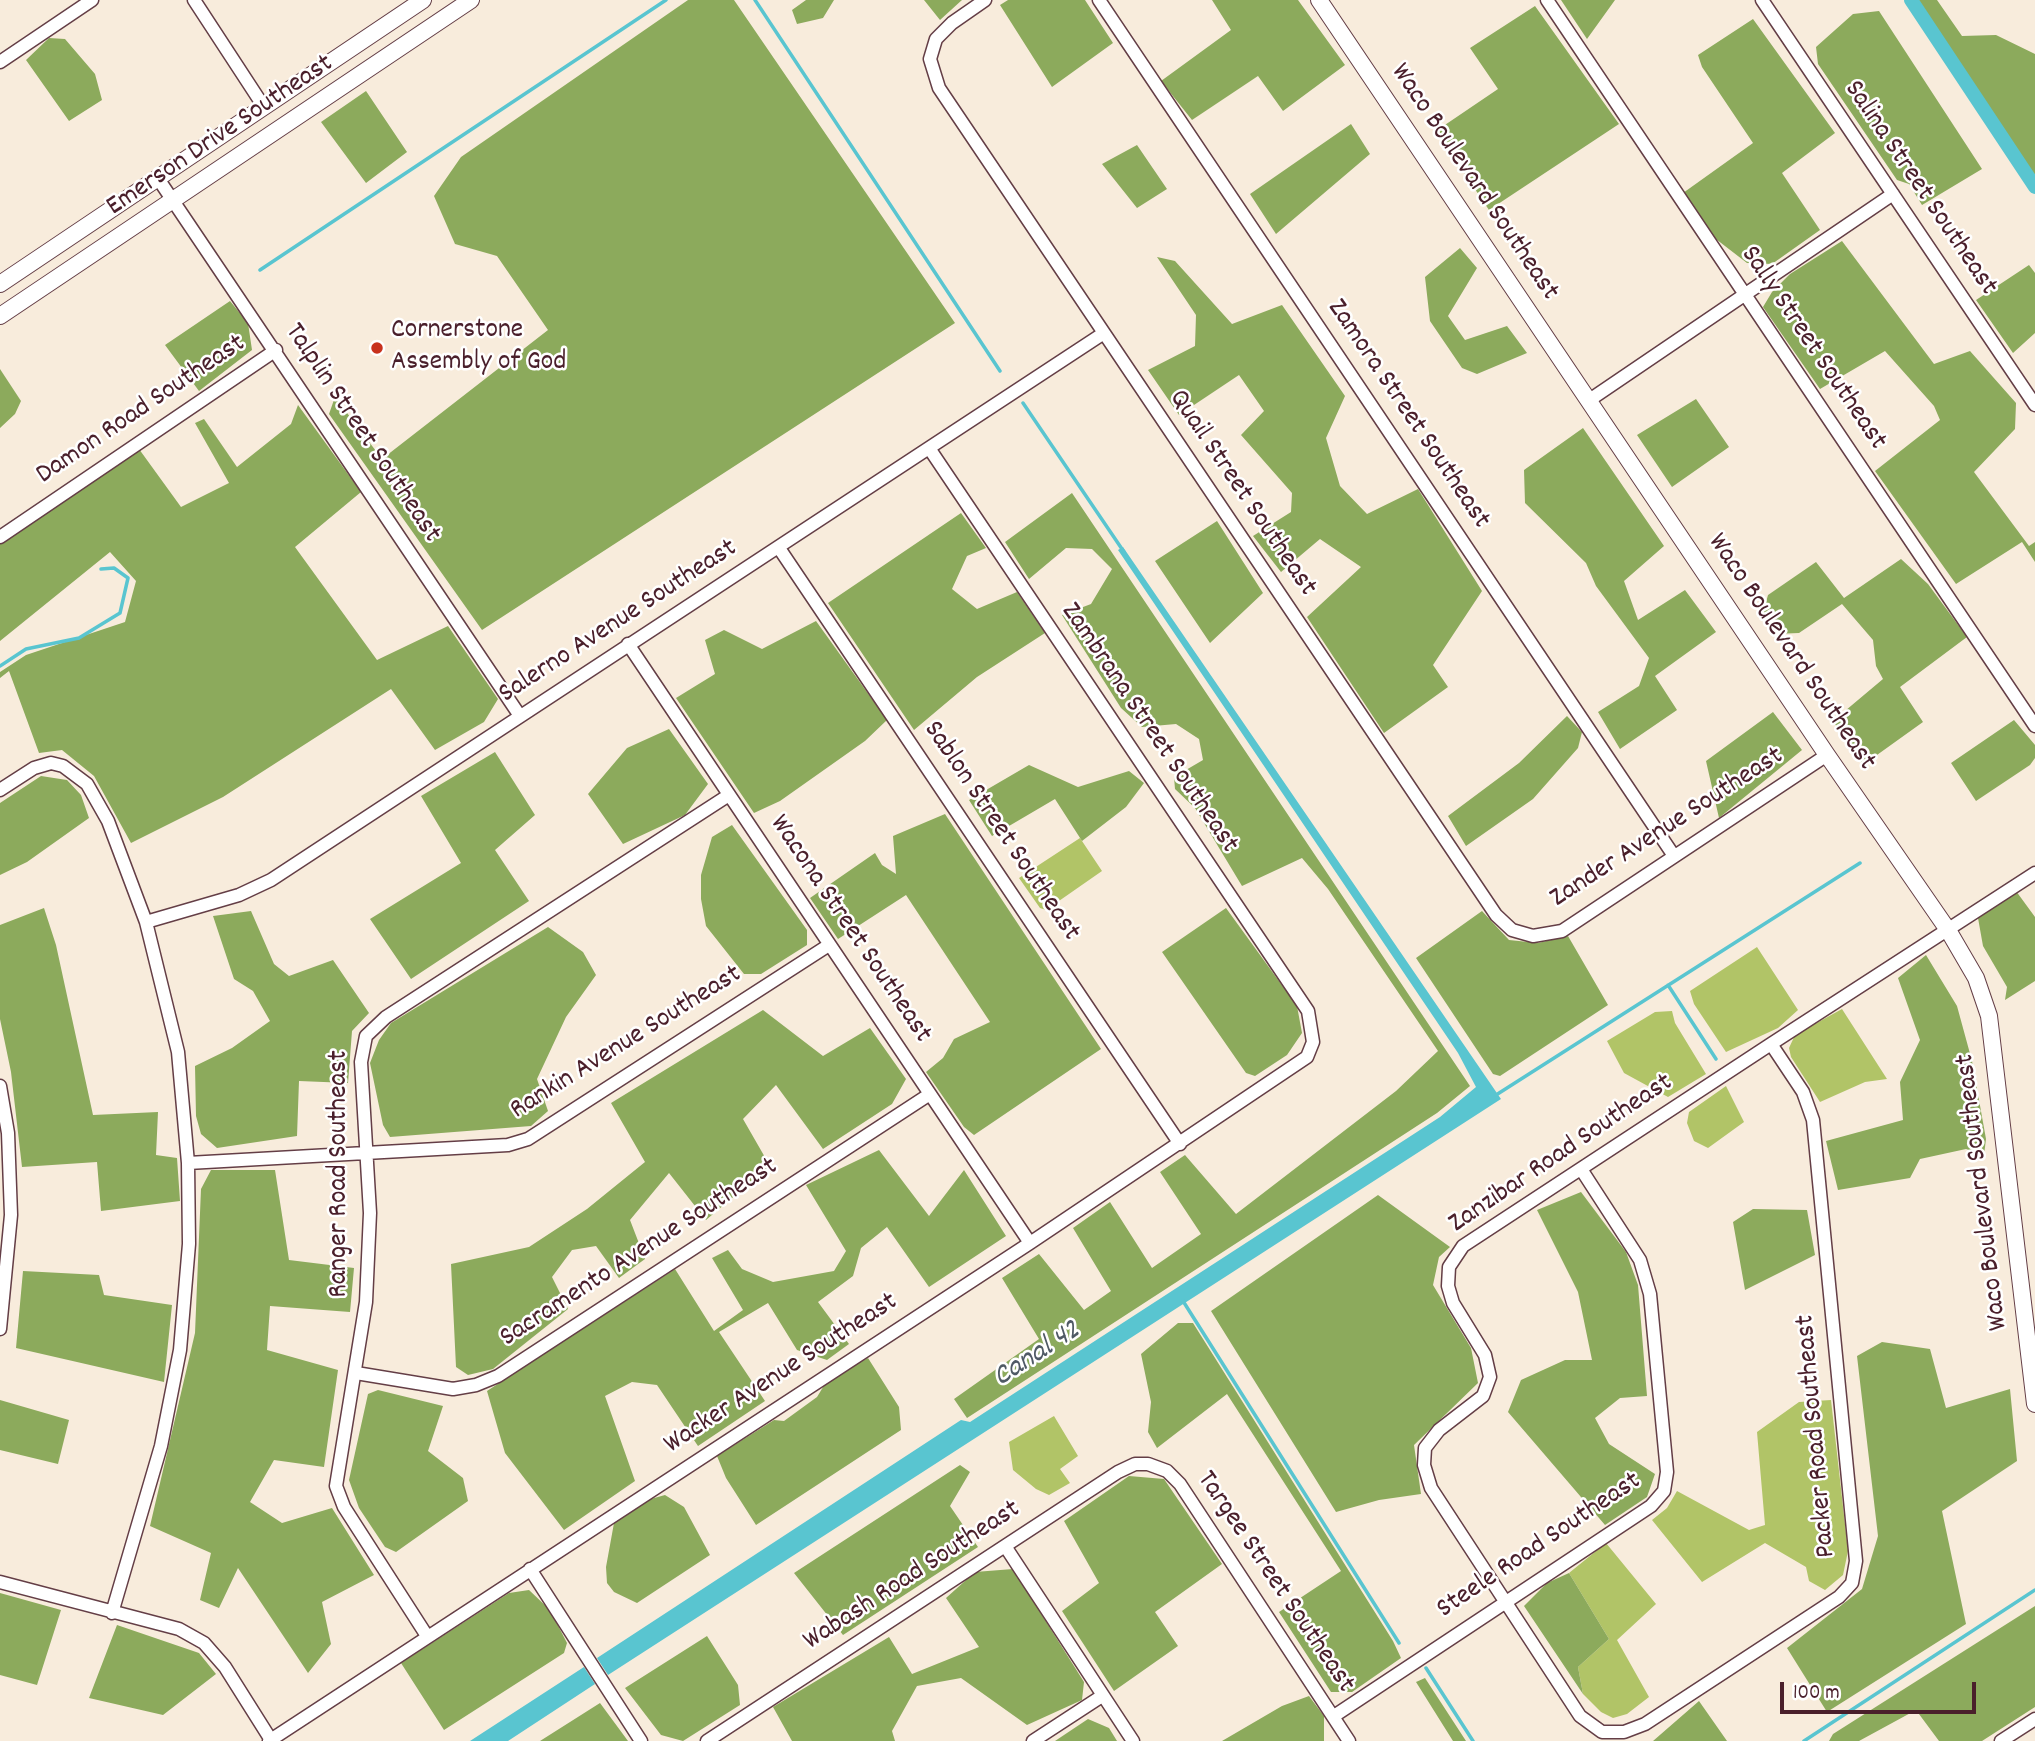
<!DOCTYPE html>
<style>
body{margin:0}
#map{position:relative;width:2035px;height:1741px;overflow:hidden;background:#f8ecdc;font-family:Dekko,sans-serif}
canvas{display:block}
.scale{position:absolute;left:1780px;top:1682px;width:196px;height:32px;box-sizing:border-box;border:4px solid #4a1f2b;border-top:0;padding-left:9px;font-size:21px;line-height:24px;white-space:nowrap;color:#4a1f2b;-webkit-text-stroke:5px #fff;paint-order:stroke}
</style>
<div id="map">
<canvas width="2035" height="1741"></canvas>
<div class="scale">100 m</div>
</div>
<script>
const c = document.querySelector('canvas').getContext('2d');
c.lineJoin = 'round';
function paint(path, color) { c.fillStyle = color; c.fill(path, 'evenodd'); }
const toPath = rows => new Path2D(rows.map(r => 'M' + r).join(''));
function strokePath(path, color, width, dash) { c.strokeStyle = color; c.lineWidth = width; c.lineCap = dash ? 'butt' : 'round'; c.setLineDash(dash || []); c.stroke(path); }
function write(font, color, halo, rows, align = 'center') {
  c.font = font + ' Dekko,sans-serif'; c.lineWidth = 5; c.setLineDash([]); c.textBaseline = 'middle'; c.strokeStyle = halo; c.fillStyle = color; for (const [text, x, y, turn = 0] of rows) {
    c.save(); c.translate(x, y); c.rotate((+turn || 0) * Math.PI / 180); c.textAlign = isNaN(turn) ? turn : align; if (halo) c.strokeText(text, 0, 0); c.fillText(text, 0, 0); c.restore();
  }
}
const green = toPath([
 [1080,838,1102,871,1046,910,1040,908,1019,878],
 [1757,947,1798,1010,1778,1028,1726,1052,1694,1004,1690,991],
 [1842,1009,1887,1079,1865,1082,1820,1102,1791,1057,1789,1048,1795,1035],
 [1672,1011,1675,1023,1706,1074,1668,1097,1624,1073,1607,1041,1655,1012],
 [1726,1086,1744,1122,1708,1148,1694,1141,1687,1123,1689,1112],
 [1831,1400,1848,1551,1843,1575,1825,1590,1809,1581,1806,1567,1765,1543,1702,1582,1652,1520,1667,1508,1677,1491,1749,1530,1765,1525,1757,1432,1799,1402],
 [1054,1416,1078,1456,1060,1469,1070,1483,1049,1495,1036,1489,1013,1470,1009,1442],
 [1606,1543,1656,1604,1617,1640,1649,1697,1627,1714,1613,1718,1601,1712,1583,1694,1578,1667,1609,1639,1569,1573]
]);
const forest = toPath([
 [688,0,734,0,955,323,482,630,329,414,335,397,382,459,548,330,497,256,455,244,434,196,461,157],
 [806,0,834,0,823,18,797,24,792,10],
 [924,0,962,0,940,20],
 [1008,0,1085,0,1113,43,1052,87,1000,5],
 [1212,0,1298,0,1345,65,1283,111,1258,76,1192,120,1161,81,1231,30],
 [1561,0,1615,0,1587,39],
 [1917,0,1937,0,1962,36,1996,35,2035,54,2035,179],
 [1535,6,1619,124,1489,210,1436,131,1498,89,1470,48],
 [1879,11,1982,169,1922,205,1909,184,1897,180,1818,64,1816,47,1853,14],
 [1753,19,1835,133,1782,173,1820,230,1772,264,1747,263,1712,236,1683,193,1753,143,1702,67,1698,55],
 [49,38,65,39,95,74,102,100,69,121,26,60],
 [366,91,407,152,366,183,321,122],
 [1351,124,1370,154,1276,234,1250,194],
 [1137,145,1167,189,1137,208,1102,164],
 [1842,241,1934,364,1970,351,2016,403,2015,429,1974,472,2029,546,2035,542,2035,562,2022,542,1956,584,1875,471,1940,420,1934,406,1885,351,1820,389,1763,307,1772,292,1790,274],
 [1460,248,1477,268,1448,316,1465,340,1507,326,1527,353,1477,374,1462,368,1430,321,1425,277],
 [1157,257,1175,261,1232,324,1282,305,1345,396,1326,438,1340,486,1367,514,1418,489,1482,591,1433,665,1448,687,1384,733,1307,617,1361,567,1320,539,1281,572,1253,536,1291,512,1292,493,1241,435,1264,411,1239,375,1179,415,1148,370,1195,346,1196,315],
 [2029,265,2035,273,2035,333,2013,353,1976,300],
 [230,301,248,323,252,350,199,391,165,345],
 [0,369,21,401,15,414,0,428],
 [1696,399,1729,447,1672,487,1637,435],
 [298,405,361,492,295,547,377,660,448,626,498,699,484,722,435,750,391,689,223,797,131,843,94,776,62,750,39,753,9,671,0,678,0,672,26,655,125,622,136,581,110,552,0,641,0,544,139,449,181,507,229,483,195,423,204,419,237,467,291,424],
 [1583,428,1664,546,1624,581,1638,620,1685,590,1716,632,1655,676,1677,710,1620,749,1598,712,1639,686,1649,658,1596,586,1586,563,1525,503,1524,470],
 [1072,493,1470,1086,1437,1113,967,1418,954,1399,1039,1339,1002,1278,1039,1254,1084,1310,1111,1291,1073,1228,1110,1202,1152,1268,1201,1234,1160,1172,1185,1155,1236,1214,1396,1091,1438,1051,1328,889,1302,858,1242,886,1195,808,1175,789,1174,777,1203,760,1199,739,1176,724,1142,727,1121,708,1062,615,1091,604,1112,569,1092,549,1066,548,1029,579,1005,542],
 [961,513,986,548,967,556,952,589,977,609,1017,592,1045,633,977,677,914,730,828,603],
 [1217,521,1263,593,1210,643,1155,561],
 [1901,559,1928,584,1967,637,1900,687,1923,722,1863,765,1833,721,1883,679,1876,666,1873,640,1842,604,1799,633,1775,634,1763,613,1768,595,1816,562,1844,598],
 [816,621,887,720,865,741,780,801,754,813,676,698,715,674,705,640,724,630,762,649],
 [1773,712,1802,750,1719,818,1706,761],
 [1567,716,1582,732,1578,748,1533,799,1466,846,1448,816,1519,763],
 [2014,720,2035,745,2035,758,2030,765,1976,801,1951,763],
 [669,729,708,784,685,815,623,844,588,794,627,748],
 [495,752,535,815,495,850,529,901,411,979,370,919,461,863,421,796],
 [1029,765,1078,787,1129,771,1144,783,1126,807,1082,841,1055,799,992,836,969,800],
 [41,776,67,780,81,795,89,818,27,862,0,875,0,803],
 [945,814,1101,1049,974,1135,964,1127,926,1072,943,1058,954,1039,990,1022,906,895,838,939,810,898,875,853,882,865,896,874,893,836],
 [732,825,807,930,807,945,761,974,744,974,706,926,701,899,701,875,712,837],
 [2016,891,2035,917,2035,981,2005,1000,2007,987,1983,946,1978,918],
 [44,908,56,945,93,1115,158,1112,156,1155,177,1158,180,1201,101,1211,97,1162,22,1167,11,1072,0,1019,0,925],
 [1226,908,1297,1006,1302,1033,1287,1055,1255,1076,1246,1073,1162,952],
 [251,911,274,964,289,976,333,960,369,1013,352,1031,348,1083,299,1081,297,1136,217,1148,201,1134,196,1116,195,1066,232,1048,270,1021,253,991,234,979,213,916],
 [1482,911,1509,940,1538,943,1568,936,1608,1005,1500,1076,1493,1074,1416,958],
 [548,927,583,952,596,975,566,1017,537,1079,548,1111,531,1126,390,1137,383,1125,370,1063,379,1040,391,1023],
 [1926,955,1957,1006,1972,1061,1986,1139,1984,1155,1966,1149,1920,1159,1910,1178,1838,1190,1826,1141,1903,1120,1900,1082,1920,1040,1898,978],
 [763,1010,823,1056,870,1028,906,1079,892,1104,823,1149,776,1085,743,1119,770,1166,706,1220,669,1173,630,1220,645,1259,619,1278,596,1246,572,1250,552,1277,568,1309,493,1369,468,1375,456,1367,451,1264,529,1247,587,1209,645,1162,611,1103],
 [879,1150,929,1216,964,1170,1006,1236,929,1287,887,1227,861,1248,853,1276,818,1302,849,1344,827,1360,797,1350,768,1303,719,1332,765,1401,698,1446,657,1385,632,1382,605,1396,635,1481,564,1530,505,1453,487,1391,675,1269,714,1331,743,1310,712,1258,728,1250,742,1269,773,1282,834,1271,846,1251,806,1185],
 [211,1170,275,1170,289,1260,354,1268,350,1312,270,1306,267,1350,338,1370,324,1467,274,1460,250,1502,282,1523,332,1508,374,1575,322,1602,331,1644,308,1673,238,1568,219,1608,200,1600,211,1553,150,1526,195,1333,201,1189],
 [1581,1192,1626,1252,1638,1285,1647,1396,1620,1398,1595,1418,1609,1444,1655,1474,1647,1497,1605,1525,1508,1412,1521,1380,1565,1360,1592,1360,1578,1292,1537,1210],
 [1378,1195,1450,1247,1439,1257,1433,1285,1471,1348,1478,1383,1414,1445,1421,1494,1379,1500,1336,1512,1211,1311],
 [1753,1209,1807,1210,1815,1255,1745,1290,1733,1222],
 [23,1271,99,1275,104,1295,172,1305,164,1382,16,1348],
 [1178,1323,1193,1323,1393,1641,1401,1658,1352,1692,1331,1692,1279,1612,1341,1571,1227,1394,1157,1448,1148,1432,1151,1402,1141,1354],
 [1882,1342,1930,1349,1946,1408,2010,1389,2017,1461,1942,1511,1966,1624,1827,1712,1787,1648,1862,1589,1878,1536,1857,1356],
 [868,1358,899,1407,901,1430,756,1525,726,1478,717,1456,774,1420,784,1421,817,1397,828,1379],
 [378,1390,443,1406,428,1451,463,1478,468,1501,396,1552,385,1547,359,1508,349,1480,368,1394],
 [0,1400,69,1420,58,1464,0,1450],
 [960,1465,970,1472,950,1506,978,1547,843,1635,794,1573],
 [1129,1476,1164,1479,1222,1564,1155,1612,1178,1646,1114,1691,1062,1611,1099,1583,1064,1521],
 [665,1495,684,1507,710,1555,637,1603,614,1592,607,1583,606,1567,614,1523,640,1502],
 [1013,1569,1084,1682,1082,1700,1027,1725,961,1678,917,1686,892,1731,895,1741,792,1741,773,1707,889,1637,912,1674,979,1647,946,1598,975,1572],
 [1569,1573,1609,1639,1578,1667,1583,1694,1524,1606,1547,1583],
 [529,1590,550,1610,567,1643,564,1653,444,1730,401,1663,509,1593],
 [0,1593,61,1610,37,1685,0,1675],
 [2035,1606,2035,1707,1982,1741,1939,1741,1916,1710,1859,1741,1829,1741,1833,1734],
 [117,1625,199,1653,216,1674,163,1715,89,1698],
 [707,1636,738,1685,740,1705,683,1741,661,1735,625,1688],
 [1425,1678,1466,1741,1453,1741,1416,1682],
 [1309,1696,1324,1716,1324,1741,1222,1741,1282,1706],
 [1699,1701,1727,1741,1653,1741],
 [600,1703,628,1741,540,1741],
 [1088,1719,1109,1728,1117,1741,1055,1741]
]);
const water = toPath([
 [1123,547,1501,1099,608,1675,597,1658,961,1420,970,1422,1440,1117,1476,1087,1458,1053,1118,550],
 [584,1667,595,1684,508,1741,470,1741]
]);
const stream = toPath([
 [755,0,1000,371],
 [260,270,666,0],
 [1023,403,1124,552],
 [0,666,26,649,79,638,120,613,128,578,114,568,101,569],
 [1668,985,1716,1059],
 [1496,1095,1860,863],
 [1183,1301,1399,1643],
 [1426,1668,1473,1741],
 [1804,1741,2035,1590]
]);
const canal = toPath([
 [1911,0,2035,187]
]);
const minor = toPath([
 [194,0,264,107],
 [985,0,952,23,936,39,930,59,939,88,1496,915,1512,930,1533,936,1562,931,1827,755],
 [1099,0,1674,856],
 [1547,0,2035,726],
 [1762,0,2035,405],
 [0,62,92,0],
 [159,180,520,716],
 [1588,401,1893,194],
 [0,537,276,350],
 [779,548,1180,1144],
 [628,644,1030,1243],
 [0,790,34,768,51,763,63,766,87,784,108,821,146,922,178,1052,188,1163,189,1244,180,1350,161,1446,112,1613],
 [146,922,239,895,271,880,1104,333],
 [1771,1044,1803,1092,1813,1120,1856,1561,1852,1583,1839,1597,1645,1724,1624,1732,1602,1732,1580,1716,1431,1488,1424,1465,1425,1448,1439,1430,1483,1396,1490,1377,1485,1355,1453,1303,1448,1286,1449,1267,1463,1246,1771,1044,2035,873],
 [0,1086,8,1133,11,1215,0,1329],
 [188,1163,508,1145,528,1139,829,945],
 [356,1373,453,1389,476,1385,498,1376,930,1094],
 [1005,1546,1133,1741],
 [530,1569,641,1741],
 [0,1582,179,1629,204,1643,225,1667,271,1740],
 [427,1636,344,1507,336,1486,366,1302,370,1213,361,1062,366,1036,386,1017,729,795],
 [1334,1716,1651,1506,1664,1491,1667,1472,1650,1294,1640,1260,1581,1169],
 [269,1741,1030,1243,1307,1057,1313,1042,1308,1011,929,448],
 [707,1741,1118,1472,1135,1464,1148,1464,1167,1471,1180,1484,1349,1741],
 [1033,1741,1102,1696],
 [2001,1741,2035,1719]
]);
const tertiary = toPath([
 [1319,0,1827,755,1948,930,1976,978,1989,1016,2035,1404],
 [0,284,423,0],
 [0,316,471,0]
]);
const markers = [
 [377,348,7,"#c8321e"]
];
const streetNames = [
 ["Emerson Drive Southeast",221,137,-34],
 ["Waco Boulevard Southeast",1473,183,56],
 ["Salina Street Southeast",1919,189,56],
 ["Sally Street Southeast",1812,349,56],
 ["Damon Road Southeast",142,411,-34],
 ["Zamora Street Southeast",1407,415,56],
 ["Talplin Street Southeast",361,434,56],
 ["Quail Street Southeast",1241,494,56],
 ["Salerno Avenue Southeast",619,623,-33],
 ["Waco Boulevard Southeast",1790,653,56],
 ["Zambrana Street Southeast",1148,729,56],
 ["Zander Avenue Southeast",1668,829,-33],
 ["Sablon Street Southeast",1000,832,56],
 ["Wacona Street Southeast",849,930,56],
 ["Rankin Avenue Southeast",627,1044,-32],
 ["Zanzibar Road Southeast",1562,1155,-34],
 ["Ranger Road Southeast",341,1174,-90],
 ["Waco Boulevard Southeast",1984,1192,-97],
 ["Sacramento Avenue Southeast",640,1254,-33],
 ["Wacker Avenue Southeast",782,1375,-33],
 ["Packer Road Southeast",1818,1436,-95],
 ["Steele Road Southeast",1540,1547,-34],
 ["Wabash Road Southeast",913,1577,-33],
 ["Targee Street Southeast",1274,1583,56]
];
const poiNames = [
 ["Cornerstone",391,332],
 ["Assembly of God",391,364]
];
const waterNames = [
 ["Canal 42",1038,1356,-33]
];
paint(green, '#b1c467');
paint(forest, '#8caa5c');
paint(water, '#59c5d0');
strokePath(stream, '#59c5d0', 3.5);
strokePath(canal, '#59c5d0', 14);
strokePath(minor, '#643e46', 15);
strokePath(tertiary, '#643e46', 18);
strokePath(minor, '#fff', 12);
strokePath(tertiary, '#fff', 16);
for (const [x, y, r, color] of markers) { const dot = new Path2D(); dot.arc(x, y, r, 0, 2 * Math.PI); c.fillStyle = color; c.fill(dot); strokePath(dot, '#fff', 2.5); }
write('28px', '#4a1f2b', '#fff', streetNames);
write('28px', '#4a1f2b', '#fff', poiNames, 'left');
write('italic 30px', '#4f5965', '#fff', waterNames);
</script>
